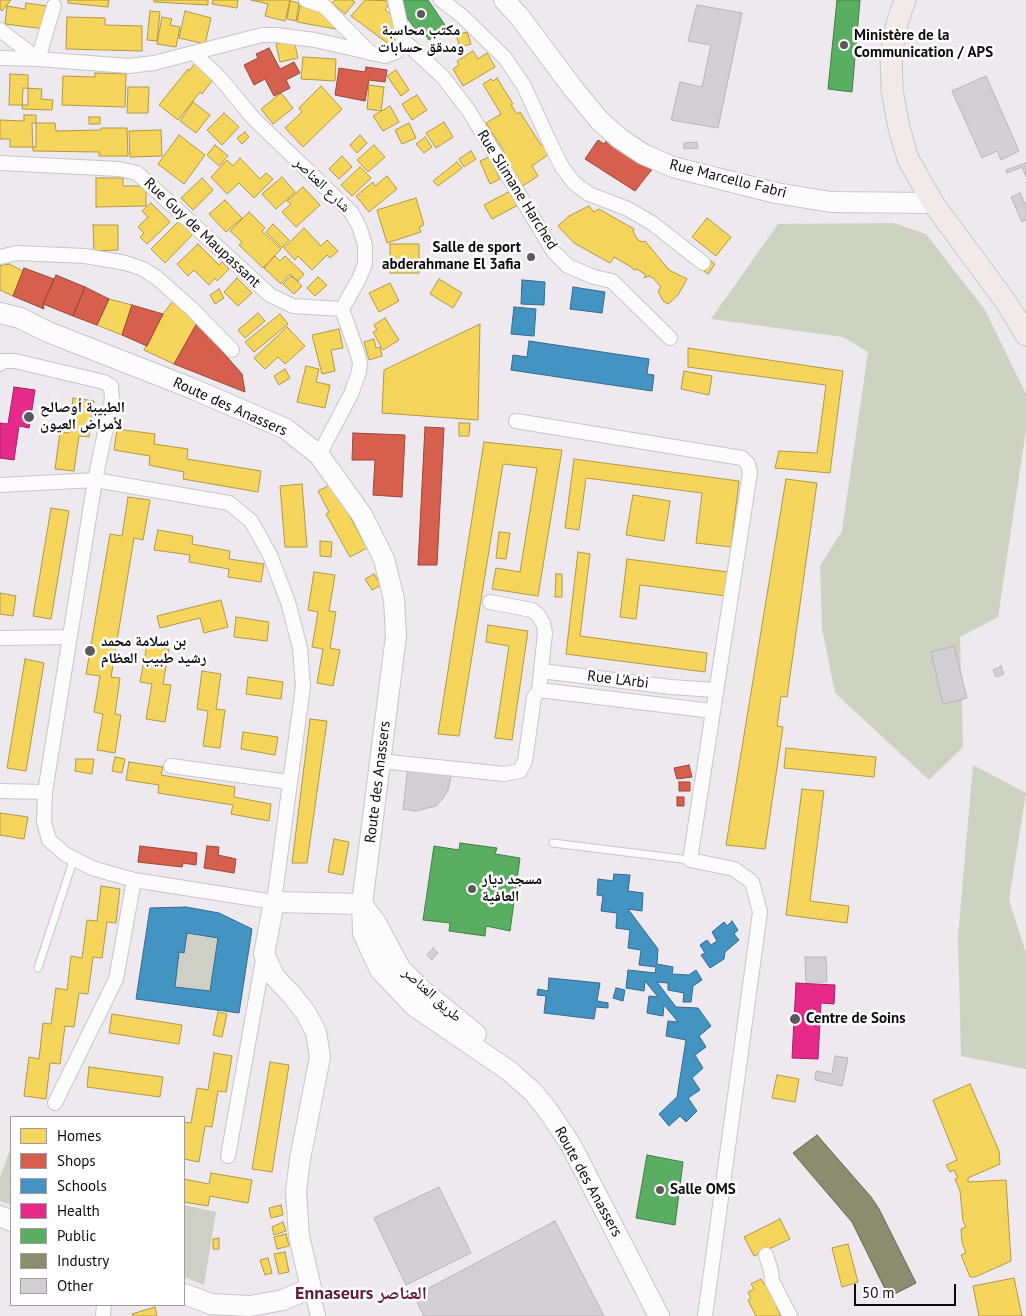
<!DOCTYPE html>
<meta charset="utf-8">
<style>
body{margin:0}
#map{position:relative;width:1026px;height:1316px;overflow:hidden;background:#eee9ee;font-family:"PT Sans",sans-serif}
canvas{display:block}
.legend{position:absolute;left:10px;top:1116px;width:175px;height:190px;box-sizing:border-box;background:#fff;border:1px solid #9f9d9f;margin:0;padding:6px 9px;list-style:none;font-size:15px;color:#0e0b0e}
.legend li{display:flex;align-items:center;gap:10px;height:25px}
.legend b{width:25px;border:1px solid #9f9d9f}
.scale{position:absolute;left:854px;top:1284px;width:102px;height:22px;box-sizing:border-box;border:2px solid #0e0b0e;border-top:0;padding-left:6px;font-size:15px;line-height:18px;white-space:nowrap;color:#0e0b0e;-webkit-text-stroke:4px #fff;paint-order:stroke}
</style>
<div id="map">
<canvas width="1026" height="1316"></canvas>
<ul class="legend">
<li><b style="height:14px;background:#f6d55c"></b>Homes</li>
<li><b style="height:14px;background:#d6604d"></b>Shops</li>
<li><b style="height:14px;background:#4393c3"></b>Schools</li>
<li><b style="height:14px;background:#e7298a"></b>Health</li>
<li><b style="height:14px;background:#5aae61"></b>Public</li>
<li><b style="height:14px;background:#8c8c6e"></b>Industry</li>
<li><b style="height:14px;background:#d3d0d5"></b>Other</li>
</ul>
<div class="scale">50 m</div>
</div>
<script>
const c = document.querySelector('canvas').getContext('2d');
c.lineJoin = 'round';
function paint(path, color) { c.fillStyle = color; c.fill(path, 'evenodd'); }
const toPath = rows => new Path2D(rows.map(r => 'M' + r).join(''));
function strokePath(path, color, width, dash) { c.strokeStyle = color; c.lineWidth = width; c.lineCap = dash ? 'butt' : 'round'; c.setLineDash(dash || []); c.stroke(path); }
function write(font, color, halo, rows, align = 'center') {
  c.font = font + ' "PT Sans","Noto Naskh Arabic",sans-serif'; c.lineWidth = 5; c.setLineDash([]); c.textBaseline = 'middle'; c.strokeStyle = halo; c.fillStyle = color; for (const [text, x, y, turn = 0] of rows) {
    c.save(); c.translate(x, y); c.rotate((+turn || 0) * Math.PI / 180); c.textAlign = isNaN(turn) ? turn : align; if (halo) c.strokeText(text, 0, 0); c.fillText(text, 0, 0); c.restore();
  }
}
const green = toPath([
 [187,933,218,938,210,991,175,987,179,952],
 [11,1147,11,1205,0,1201,0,1177],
 [184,1205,216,1212,204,1285,184,1277]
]);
const forest = toPath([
 [894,223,926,234,985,310,1026,394,1026,430,998,617,960,637,963,747,929,780,835,693,822,628,820,566,842,531,868,352,843,337,711,319,778,224],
 [973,765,1026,793,1009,900,1026,953,1026,1069,961,1056,958,936]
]);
const homes = toPath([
 [0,0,11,0,2,11,0,9,0,0],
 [68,0,109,0,108,7,68,3,68,0],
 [154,0,208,0,208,5,154,2,154,0],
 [213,0,238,0,237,8,212,4,213,0],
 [251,0,290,0,285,21,265,16,268,4,251,0],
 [335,0,352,0,355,2,345,14,332,3,335,0],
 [365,0,391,1,385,10,396,18,400,34,390,45,351,16,365,0],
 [290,1,299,3,296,21,287,19,290,1],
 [26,3,48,6,45,29,5,24,7,6,25,9,26,3],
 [300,6,319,9,337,25,336,29,297,22,300,6],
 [150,11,160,12,157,41,147,40,150,11],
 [185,11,211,18,205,44,179,38,185,11],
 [67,17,105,18,105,25,142,26,142,51,66,49,67,17],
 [162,17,172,19,170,25,180,27,176,47,157,44,162,17],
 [467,32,471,44,460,47,456,35,467,32],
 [294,40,298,58,280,62,276,44,294,40],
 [473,51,478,59,487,53,495,67,463,86,453,69,459,65,457,61,473,51],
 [303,57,336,59,335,81,301,79,303,57],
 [196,62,215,77,202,94,200,92,178,120,159,105,188,69,189,71,196,62],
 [396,70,409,90,401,96,387,76,396,70],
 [95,73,126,74,125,107,62,105,63,76,95,77,95,73],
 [10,74,28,75,28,105,9,105,10,74],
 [497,78,513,104,511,105,517,114,520,112,541,145,543,144,549,154,532,166,538,176,521,187,501,156,505,153,486,123,501,114,483,84,491,79,493,81,497,78],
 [369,85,384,87,381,111,367,109,369,85],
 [321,86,342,109,303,147,285,128,302,112,299,108,321,86],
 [128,87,149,87,148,113,127,113,128,87],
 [23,88,42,89,41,99,53,100,52,110,22,109,23,88],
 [281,93,293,108,273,124,261,109,281,93],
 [417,95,427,110,412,120,402,104,417,95],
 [193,102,210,115,196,133,180,121,193,102],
 [390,106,399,122,383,131,373,116,390,106],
 [224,113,239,127,222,145,207,130,224,113],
 [24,115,36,115,36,147,10,147,10,139,0,139,0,120,24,121,24,115],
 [89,117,100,117,100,124,89,124,89,117],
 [444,122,453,137,436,148,426,133,444,122],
 [32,123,55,123,56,131,101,130,101,128,127,128,128,156,99,156,99,152,33,151,32,123],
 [409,123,416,138,402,144,395,130,409,123],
 [161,130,162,156,130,157,129,131,161,130],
 [245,132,249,137,242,144,237,138,245,132],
 [179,135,205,155,184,184,158,164,179,135],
 [360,135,367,143,357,153,350,145,360,135],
 [425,137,432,147,424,153,416,144,425,137],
 [215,145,228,156,219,166,207,155,215,145],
 [374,145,385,157,368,172,357,160,374,145],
 [471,151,476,159,464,167,459,159,471,151],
 [342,156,352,167,339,179,329,169,342,156],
 [489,157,500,179,490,184,480,161,489,157],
 [240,158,260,179,266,173,273,179,254,198,239,183,227,194,211,177,227,160,233,166,240,158],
 [457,162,462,168,438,186,433,181,457,162],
 [360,167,371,178,352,196,341,185,360,167],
 [387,176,397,189,369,212,356,196,373,182,375,186,387,176],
 [282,177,295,192,276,209,262,194,282,177],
 [96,178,123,178,123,186,146,186,146,206,96,207,96,178],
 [202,178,213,190,193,210,181,198,202,178],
 [303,187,320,205,296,227,282,212,291,204,287,201,303,187],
 [512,190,520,204,492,219,484,205,512,190],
 [416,198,424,225,419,227,421,232,387,243,377,210,416,198],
 [225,200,242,218,226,232,209,214,225,200],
 [151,203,170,222,147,244,140,237,144,233,138,227,148,217,142,211,151,203],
 [589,206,594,212,599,209,634,229,633,231,637,239,642,242,645,241,669,270,687,279,678,295,668,304,663,301,658,291,661,287,653,278,649,276,644,278,646,275,637,269,634,270,631,267,614,257,610,263,574,243,558,226,569,216,589,206],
 [249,212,265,228,262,231,281,249,263,268,239,245,242,242,230,231,249,212],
 [707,218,731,237,716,256,692,237,707,218],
 [181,219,194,233,165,263,151,249,181,219],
 [273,224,289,240,282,248,266,232,273,224],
 [93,225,118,225,118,250,94,251,93,225],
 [304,228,321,246,327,240,338,251,330,258,327,255,312,270,298,256,295,260,284,248,304,228],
 [198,244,219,265,222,262,229,269,217,281,215,278,209,285,194,270,188,276,177,264,198,244],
 [390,244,419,244,419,273,390,273,390,244],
 [695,249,715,264,708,274,688,259,695,249],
 [275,256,280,261,285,256,304,274,298,281,290,274,281,284,264,268,275,256],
 [9,264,23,271,13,296,0,290,0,266,9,264],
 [291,276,302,286,294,294,283,284,291,276],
 [318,277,327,285,315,296,307,288,318,277],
 [237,278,252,293,238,306,224,292,237,278],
 [439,279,462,293,453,308,430,294,439,279],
 [390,283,399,301,379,312,369,293,390,283],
 [219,289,224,298,215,304,210,295,219,289],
 [109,299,132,305,122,335,97,325,109,299],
 [173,301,197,323,174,364,144,350,163,314,173,301],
 [258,313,265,321,245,338,238,330,258,313],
 [280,314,288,324,254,352,245,342,280,314],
 [385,318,399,340,383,350,373,332,377,330,374,325,385,318],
 [480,324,478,420,382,413,384,370,480,324],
 [287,327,305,346,285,364,278,357,265,369,254,358,287,327],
 [339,329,343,348,331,350,335,371,322,374,312,335,339,329],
 [374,339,376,348,380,347,382,356,369,360,364,342,374,339],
 [688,348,843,371,830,473,775,468,779,451,817,453,826,385,688,367,688,348],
 [306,366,319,369,316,382,330,385,325,408,297,402,306,366],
 [285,369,290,378,279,385,274,376,285,369],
 [684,371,712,376,709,395,681,389,684,371],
 [73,398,94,401,89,437,79,436,74,471,55,469,60,432,69,433,73,398],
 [459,423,470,423,469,436,459,436,459,423],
 [117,429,155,434,154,444,188,449,187,459,261,471,258,492,183,479,184,472,149,465,150,456,114,450,117,429],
 [484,442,562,450,538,596,492,589,496,568,520,572,537,468,503,464,459,736,438,734,484,442],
 [574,459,739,481,731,547,696,543,702,493,586,478,579,530,565,528,574,459],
 [786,479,817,483,787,697,781,696,777,726,783,727,765,849,726,845,786,479],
 [302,484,307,547,285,547,280,486,302,484],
 [332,484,367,548,350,557,326,514,329,512,318,491,332,484],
 [633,495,670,501,664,541,626,535,633,495],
 [128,497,150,500,143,540,134,538,111,677,120,678,115,714,121,715,115,753,97,750,103,714,94,712,100,676,86,674,110,534,122,536,128,497],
 [51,508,69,511,51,619,33,616,51,508],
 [158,530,193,536,192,544,230,551,229,559,264,564,261,582,228,577,229,569,189,562,190,555,154,550,158,530],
 [499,532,510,533,506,559,496,558,499,532],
 [320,541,332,542,331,557,320,556,320,541],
 [578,552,590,554,580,636,707,653,705,672,566,654,578,552],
 [627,559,728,572,726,596,640,585,636,619,620,617,627,559],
 [314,572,335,575,329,611,336,612,330,648,340,650,333,686,317,683,323,649,312,647,318,612,308,610,314,572],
 [374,574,381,585,372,590,365,579,374,574],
 [556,574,562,574,562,597,555,597,556,574],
 [0,593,16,596,13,616,0,614,0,593],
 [221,600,228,627,204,633,200,618,160,628,157,616,221,600],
 [236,617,269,622,267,641,234,637,236,617],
 [488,625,528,631,512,740,495,738,509,646,486,642,488,625],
 [147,645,169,649,163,684,171,685,165,722,146,719,152,684,140,682,147,645],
 [25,659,44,663,26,771,7,768,25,659],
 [202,671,221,674,216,709,225,710,220,748,203,746,208,711,197,709,202,671],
 [248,677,283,682,281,699,246,694,248,677],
 [310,719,327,721,307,863,292,863,310,719],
 [243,732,278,737,275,755,241,749,243,732],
 [786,748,876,757,874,777,784,768,786,748],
 [115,757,125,759,122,773,112,771,115,757],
 [76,759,94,759,92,774,75,771,76,759],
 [129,762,163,767,161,775,235,787,234,797,271,804,269,821,231,814,233,805,158,793,159,785,126,780,129,762],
 [802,789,824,791,810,901,849,906,847,923,786,915,802,789],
 [0,813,28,817,24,839,0,835,0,813],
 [334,839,349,842,343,875,328,872,334,839],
 [101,886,120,889,116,923,107,922,102,958,93,957,88,994,79,993,74,1027,65,1026,60,1064,50,1063,46,1099,24,1096,29,1057,39,1059,43,1023,51,1024,56,988,67,990,71,956,82,958,87,920,97,921,101,886],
 [218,1012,227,1014,222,1037,213,1035,218,1012],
 [112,1014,182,1025,179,1044,109,1033,112,1014],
 [214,1053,232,1056,226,1092,218,1091,212,1127,205,1126,199,1162,184,1159,184,1122,191,1123,197,1088,208,1090,214,1053],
 [270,1062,289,1065,272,1172,252,1169,270,1062],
 [89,1067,163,1077,160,1097,87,1087,89,1067],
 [777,1075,799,1079,795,1102,772,1098,777,1075],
 [970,1084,999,1151,1000,1164,968,1178,968,1182,1006,1180,1011,1261,975,1277,970,1277,961,1255,966,1253,962,1242,961,1229,966,1227,963,1221,960,1191,955,1179,958,1178,954,1170,950,1172,946,1165,957,1160,933,1100,970,1084],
 [211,1173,252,1180,248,1203,210,1196,208,1206,184,1202,184,1179,209,1184,211,1173],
 [281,1205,283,1215,271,1218,269,1208,281,1205],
 [780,1219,790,1239,754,1256,744,1237,780,1219],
 [283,1222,286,1231,274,1235,272,1227,283,1222],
 [286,1234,289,1246,277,1249,274,1237,286,1234],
 [219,1238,219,1249,213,1249,213,1239,219,1238],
 [848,1244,858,1282,842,1287,832,1248,848,1244],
 [285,1252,289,1272,279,1274,274,1254,285,1252],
 [268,1258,272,1273,265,1275,260,1260,268,1258],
 [1014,1278,1022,1316,979,1316,973,1286,1014,1278],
 [761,1279,764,1284,766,1283,779,1306,776,1307,781,1316,756,1316,748,1300,751,1298,748,1292,754,1289,751,1284,761,1279],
 [155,1307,157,1316,133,1316,132,1314,155,1307]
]);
const shops = toPath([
 [269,48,280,69,294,62,300,73,286,80,290,88,274,96,265,79,254,85,244,65,258,58,256,54,269,48],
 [366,67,387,70,385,82,369,80,365,101,335,95,339,68,365,72,366,67],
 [610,136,653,168,635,191,585,159,598,140,604,144,610,136],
 [24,268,54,279,43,304,44,309,13,296,24,268],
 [56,275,85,287,73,316,43,304,56,275],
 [85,287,109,299,97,325,73,316,85,287],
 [132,305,163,314,147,346,122,335,132,305],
 [197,323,242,374,245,392,174,364,197,323],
 [425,427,444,428,437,565,418,565,425,427],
 [353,433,405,435,402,497,373,495,375,460,352,460,353,433],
 [689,765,692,777,677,779,674,768,689,765],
 [679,782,690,782,690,791,679,791,679,782],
 [677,797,684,797,684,806,677,806,677,797],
 [140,846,197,853,196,865,183,863,182,867,138,862,140,846],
 [207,846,219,847,218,855,236,859,234,873,204,868,207,846]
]);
const schools = toPath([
 [522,280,545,282,544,305,521,304,522,280],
 [573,287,605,292,602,313,570,309,573,287],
 [514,307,536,309,534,336,511,334,514,307],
 [529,341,649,359,647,374,654,375,652,391,511,370,513,355,527,357,529,341],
 [614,874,630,875,628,891,643,893,642,911,628,909,658,949,657,964,673,967,672,974,689,975,696,970,702,980,693,986,691,1002,683,1002,684,993,668,990,668,983,657,982,676,1007,698,1008,711,1026,699,1036,706,1047,695,1055,703,1068,692,1078,700,1090,688,1098,697,1111,686,1122,680,1116,669,1126,659,1114,677,1097,686,1040,666,1036,668,1021,678,1022,664,1005,663,1016,647,1013,649,996,658,997,645,981,644,991,626,988,628,970,655,973,656,967,639,965,641,950,628,948,630,930,616,928,617,913,601,911,603,896,597,895,598,879,613,881,614,874],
 [186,907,219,913,252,929,239,1013,136,999,150,908,186,907],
 [187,933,218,938,210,991,175,987,179,952,184,953,187,933],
 [732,921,738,930,734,934,739,940,725,952,724,959,710,968,701,955,705,953,700,945,707,940,711,945,717,941,712,932,724,922,727,926,732,921],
 [549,978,600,983,597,1001,608,1003,608,1008,596,1007,594,1019,544,1013,546,996,537,995,538,989,548,991,549,978],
 [616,988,625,990,623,1001,613,998,616,988]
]);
const health = toPath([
 [14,387,35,390,29,428,19,426,14,460,0,458,0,423,8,424,14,387],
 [796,983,835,985,834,1004,821,1003,818,1059,792,1058,796,983]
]);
const public = toPath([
 [399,0,428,0,447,28,429,40,419,26,415,29,396,2,399,0],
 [837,0,860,0,852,92,828,89,837,0],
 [460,843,497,848,495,854,520,858,510,931,486,926,485,936,449,931,450,923,423,920,434,846,459,850,460,843],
 [647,1155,683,1162,675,1225,636,1218,647,1155]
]);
const industry = toPath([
 [817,1135,871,1197,879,1209,916,1283,889,1297,852,1222,793,1153,817,1135]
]);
const building = toPath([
 [697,5,742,13,718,128,671,120,680,82,702,87,711,45,688,41,697,5],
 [986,76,1019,151,1001,160,997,151,982,158,952,91,986,76],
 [697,142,698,148,684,149,684,143,697,142],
 [1026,163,1026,177,1022,167,1007,173,1006,170,1026,163],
 [1020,193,1026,206,1026,220,1022,222,1011,197,1020,193],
 [954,646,967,698,943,704,931,652,954,646],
 [1001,666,1004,674,996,677,993,670,1001,666],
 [408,767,452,773,448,790,444,797,436,806,416,811,403,809,408,767],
 [433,948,438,953,432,960,427,955,433,948],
 [805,957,826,957,827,982,806,982,805,957],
 [835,1056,848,1058,842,1086,815,1080,816,1071,832,1074,835,1056],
 [439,1187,471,1253,406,1285,374,1218,439,1187],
 [555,1221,604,1316,424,1316,414,1296,555,1221]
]);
const lane = toPath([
 [553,843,690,860],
 [38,968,74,858]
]);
const street = toPath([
 [306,0,324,6,370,53],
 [441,0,462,16,505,58,524,86,550,143,562,167,574,183,589,194,628,209,652,223,703,263],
 [0,30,38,59,54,6],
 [404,41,443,77,469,111,553,251,568,266,594,277,612,281,670,338],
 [194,53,220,78,254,119,351,212,359,226,365,245,365,264,359,279,342,309,357,352,360,363,359,372,351,394,319,455],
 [0,58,38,59,129,66,154,63,262,35,276,35,315,40,385,56,396,52,401,47,404,41,395,0],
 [0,163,119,169,137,173,270,295,293,306,342,309],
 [0,257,17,253,85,256,126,263,143,269,157,278,192,309,232,350],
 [0,364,2,361,15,361,104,382,111,386,112,399,95,480,45,792,44,822,49,840,65,854,92,868,134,880,274,902,303,686,300,648,288,602,270,555,251,521,229,503,95,480,0,485],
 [516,421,742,458,748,464,750,473,690,860,734,869,752,882,760,912,705,1316],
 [490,602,532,610,538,615,543,623,545,633,541,671],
 [0,638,69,637],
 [539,691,541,671,671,687,715,690],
 [380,761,504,774,520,771,525,761,534,697,539,691,548,691,712,711],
 [171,766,289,782],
 [0,791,45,792],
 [55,1103,116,979,134,880],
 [228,1156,264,954],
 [766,1255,771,1271,772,1281,790,1316],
 [311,1288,318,1316],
 [103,1316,104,1305]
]);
const secondary = toPath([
 [504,0,519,16,572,87,599,120,619,138,643,154,673,167,776,193,831,202,933,203],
 [0,313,20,318,48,332,191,388,286,429,319,455,362,515,384,559,394,599,396,636,362,904,363,933,380,970,414,1006,508,1070,533,1092,549,1112,571,1145,659,1316],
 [362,904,376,923,400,968,423,991,476,1034],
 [0,1216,11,1221],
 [184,1294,211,1304,250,1306,283,1300,311,1288,299,1236,296,1192,300,1159,320,1057,316,1032,306,1013,291,994,274,976,264,954,274,902,362,904]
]);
const primary = toPath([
 [905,0,897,23,891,54,892,90,899,128,908,159,933,203,1008,305,1026,335]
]);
const markers = [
 [421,14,5,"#5c595c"],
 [844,45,5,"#5c595c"],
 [531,257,5,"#5c595c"],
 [29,417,6,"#5c595c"],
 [90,651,6,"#5c595c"],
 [472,889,5,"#5c595c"],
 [795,1019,6,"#5c595c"],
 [660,1190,5,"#5c595c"]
];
const poiNames = [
 ["مكتب محاسبة",421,31,"center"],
 ["ومدقق حسابات",421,48,"center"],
 ["Ministère de la",854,36],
 ["Communication / APS",854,53],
 ["Salle de sport",521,248,"right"],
 ["abderahmane El 3afia",521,265,"right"],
 ["الطبيبة أوصالح",40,408],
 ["لأمراض العيون",40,425],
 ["بن سلامة محمد",101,642],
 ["رشيد طبيب العظام",101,659],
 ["مسجد ديار",482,880],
 ["العافية",482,897],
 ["Centre de Soins",806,1019],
 ["Salle OMS",670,1190]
];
const streetNames = [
 ["Rue Marcello Fabri",728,179,14],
 ["شارع العناصر",322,185,44],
 ["Rue Slimane Harched",517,190,58],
 ["Rue Guy de Maupassant",202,233,43],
 ["Route des Anassers",230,407,24],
 ["Rue L'Arbi",618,680,7],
 ["Route des Anassers",378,782,-83],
 ["طريق العناصر",432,995,42],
 ["Route des Anassers",588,1182,61]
];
const quarterNames = [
 ["Ennaseurs العناصر",361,1294]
];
paint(green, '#ced0c5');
paint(forest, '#ced2c1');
paint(homes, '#f6d55c');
strokePath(homes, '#b09845', 1);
paint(shops, '#d6604d');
strokePath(shops, '#9a463a', 1);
paint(schools, '#4393c3');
strokePath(schools, '#336a8d', 1);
paint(health, '#e7298a');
strokePath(health, '#a62065', 1);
paint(public, '#5aae61');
strokePath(public, '#437d48', 1);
paint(industry, '#8c8c6e');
strokePath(industry, '#666551', 1);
paint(building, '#d3d0d5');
strokePath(building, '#b8b5b9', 1);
strokePath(lane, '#c8c4c8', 9);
strokePath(street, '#c8c4c8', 16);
strokePath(secondary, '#c8c4c8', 22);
strokePath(primary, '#c8c6c8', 23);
strokePath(lane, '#fcfcfc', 7);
strokePath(street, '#fcfcfc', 14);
strokePath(secondary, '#fcfcfc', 20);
strokePath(primary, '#f1eae9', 21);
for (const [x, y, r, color] of markers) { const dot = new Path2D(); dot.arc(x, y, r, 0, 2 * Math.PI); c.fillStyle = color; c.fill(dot); strokePath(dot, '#fff', 2); }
write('bold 15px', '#0e0b0e', '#fff', poiNames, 'left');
write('15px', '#0e0b0e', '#fff', streetNames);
write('bold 18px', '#621e36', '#fff', quarterNames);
</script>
